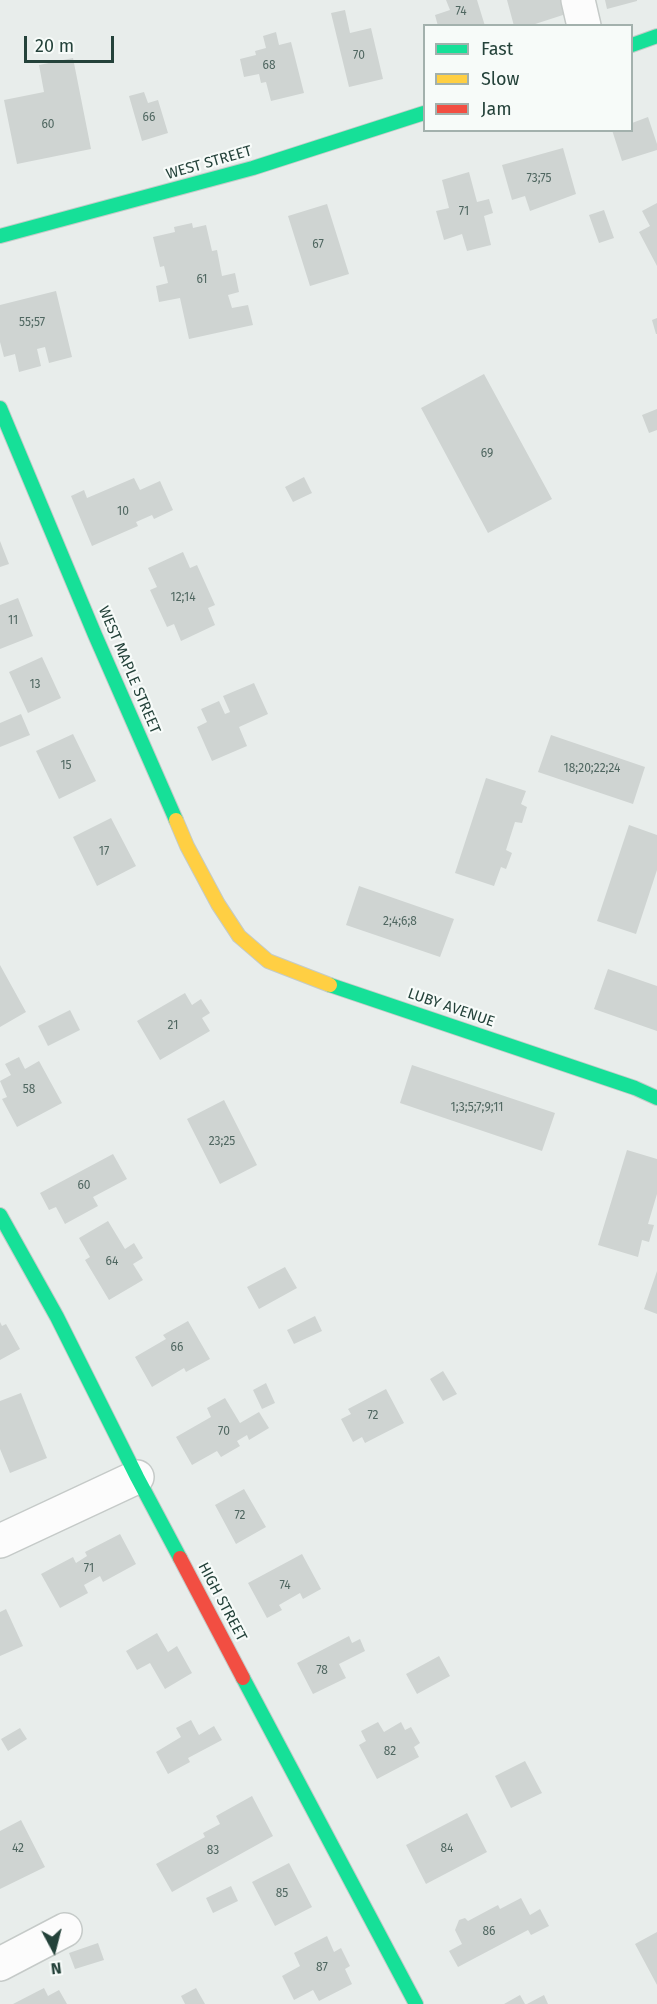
<!DOCTYPE html>
<style>
body{margin:0}
#map{position:relative;width:657px;height:2004px;overflow:hidden;background:#e8edeb;font-family:"Fira Sans",sans-serif}
canvas{display:block}
.legend{position:absolute;left:423px;top:24px;width:210px;height:108px;box-sizing:border-box;background:#f7fbf9;border:2px solid #a3b1ad;margin:0;padding:8px 10px;list-style:none;font-size:18px;color:#24423a}
.legend li{display:flex;align-items:center;gap:12px;height:30px}
.legend b{width:30px;border:2px solid #a3b1ad}
.north{position:absolute;left:24px;top:1920px;width:60px;height:60px;-webkit-text-stroke:4px #f7fbf9;paint-order:stroke;rotate:173deg;font-size:16px;font-weight:700;line-height:24px;text-align:center;color:#24423a}
.north::after{content:'';display:block;margin:auto;width:21px;height:27px;background:#24423a;clip-path:polygon(50% 0,100% 100%,50% 72%,0 100%)}
.scale{position:absolute;left:24px;top:36px;width:90px;height:27px;box-sizing:border-box;border:3px solid #24423a;border-top:0;padding-left:8px;font-size:18px;line-height:21px;white-space:nowrap;color:#24423a;-webkit-text-stroke:4px #f7fbf9;paint-order:stroke}
</style>
<div id="map">
<canvas width="657" height="2004"></canvas>
<ul class="legend">
<li><b style="height:8px;background:#16e098"></b>Fast</li>
<li><b style="height:8px;background:#ffcf43"></b>Slow</li>
<li><b style="height:8px;background:#f24e42"></b>Jam</li>
</ul>
<div class="north">N</div>
<div class="scale">20 m</div>
</div>
<script>
const c = document.querySelector('canvas').getContext('2d');
c.lineJoin = 'round';
function paint(path, color) { c.fillStyle = color; c.fill(path, 'evenodd'); }
const toPath = rows => new Path2D(rows.map(r => 'M' + r).join(''));
function strokePath(path, color, width, dash) { c.strokeStyle = color; c.lineWidth = width; c.lineCap = dash ? 'butt' : 'round'; c.setLineDash(dash || []); c.stroke(path); }
function write(font, color, halo, rows, align = 'center') {
  c.font = font + ' "Fira Sans",sans-serif'; c.lineWidth = 4.5; c.setLineDash([]); c.textBaseline = 'middle'; c.strokeStyle = halo; c.fillStyle = color; for (const [text, x, y, turn = 0] of rows) {
    c.save(); c.translate(x, y); c.rotate((+turn || 0) * Math.PI / 180); c.textAlign = isNaN(turn) ? turn : align; if (halo) c.strokeText(text, 0, 0); c.fillText(text, 0, 0); c.restore();
  }
}
const building = toPath([
 [446,0,477,0,485,26,438,26,435,15,450,10],
 [507,0,562,0,566,14,529,26,514,26],
 [605,0,637,0,637,1,607,9],
 [345,10,350,33,371,28,383,79,349,87,331,13],
 [276,32,279,45,291,42,304,93,271,101,266,82,261,83,259,74,244,77,240,59,256,55,255,51,266,48,263,36],
 [73,58,91,149,17,164,4,100,44,92,39,65],
 [144,92,148,103,158,100,168,133,142,141,129,96],
 [648,117,657,144,657,150,622,161,612,130,632,130,632,123],
 [563,148,576,194,530,211,525,196,512,200,502,165],
 [469,172,477,202,489,199,493,213,484,216,491,245,467,251,462,234,444,240,436,211,449,208,442,180],
 [657,203,657,266,639,232,650,226,642,211],
 [327,204,349,274,310,286,288,216],
 [604,210,614,238,599,243,589,215],
 [192,223,193,228,206,225,212,251,217,250,222,276,235,273,239,292,228,295,232,308,248,305,253,325,189,339,180,298,159,302,156,286,168,283,164,266,160,267,153,237,175,232,174,227],
 [56,291,72,357,49,363,45,347,37,349,41,366,19,372,15,354,4,357,0,342,0,305],
 [657,318,657,334,656,334,652,320],
 [484,374,552,499,488,533,421,408],
 [657,409,657,430,649,433,642,415],
 [304,477,312,493,293,502,285,487],
 [134,478,140,490,160,481,173,510,154,519,152,515,136,522,138,526,92,546,71,496,84,490,87,498],
 [0,541,9,564,0,567],
 [183,552,190,568,197,565,215,605,208,608,215,625,181,641,174,624,167,627,150,590,157,587,148,568],
 [18,598,33,636,0,649,0,605],
 [42,657,61,698,28,713,9,672],
 [254,683,268,714,239,727,247,746,212,761,197,727,207,722,201,709,219,701,225,714,230,712,223,696],
 [21,714,30,735,0,747,0,723],
 [73,734,96,781,59,799,36,751],
 [551,735,645,767,633,804,538,772],
 [486,778,526,791,521,804,527,807,522,823,515,822,506,850,512,853,506,869,501,867,494,886,455,873],
 [111,818,136,866,97,886,73,837],
 [629,825,657,835,657,870,636,934,597,921],
 [359,886,454,919,440,957,346,925],
 [0,965,26,1012,0,1027],
 [608,969,657,986,657,1031,594,1009],
 [185,993,192,1005,201,999,210,1013,202,1018,210,1031,160,1060,137,1021],
 [70,1010,80,1030,48,1046,38,1026],
 [19,1057,25,1069,39,1061,62,1103,17,1127,2,1099,7,1097,0,1081,11,1075,5,1064],
 [412,1065,555,1113,542,1151,400,1103],
 [224,1100,257,1165,220,1184,187,1119],
 [627,1150,657,1159,657,1194,648,1224,654,1225,649,1242,642,1240,638,1257,598,1245],
 [113,1154,127,1179,93,1197,98,1206,65,1224,56,1207,49,1210,40,1193],
 [108,1221,125,1249,134,1243,143,1258,133,1264,143,1280,109,1300,85,1260,90,1257,79,1238],
 [285,1267,297,1288,259,1309,247,1287],
 [657,1271,657,1314,644,1309],
 [315,1316,322,1331,294,1344,287,1330],
 [188,1321,210,1359,186,1372,184,1368,152,1387,135,1357,166,1339,163,1335],
 [0,1322,2,1326,6,1324,20,1349,0,1360],
 [443,1371,457,1394,443,1401,430,1379],
 [266,1383,275,1403,262,1409,253,1390],
 [386,1389,404,1423,365,1443,362,1437,353,1442,341,1419,351,1414,348,1409],
 [21,1393,47,1458,10,1473,0,1449,0,1401],
 [225,1398,240,1423,259,1412,269,1428,249,1440,247,1435,237,1441,240,1446,221,1457,217,1451,192,1465,176,1437,211,1417,207,1408],
 [244,1489,266,1527,236,1544,215,1505],
 [120,1534,136,1564,103,1582,100,1576,84,1585,88,1593,60,1608,41,1574,73,1557,76,1563,87,1556,85,1552],
 [302,1554,321,1589,303,1599,300,1593,279,1605,282,1610,267,1618,248,1583],
 [6,1609,23,1646,0,1656,0,1612],
 [157,1633,168,1652,177,1646,192,1673,165,1689,150,1663,137,1670,126,1651],
 [349,1636,352,1643,360,1639,365,1651,339,1664,346,1678,313,1694,297,1663],
 [439,1656,450,1676,417,1694,406,1674],
 [191,1720,199,1735,214,1726,222,1740,188,1758,190,1762,168,1774,156,1752,181,1737,176,1728],
 [378,1722,384,1732,401,1722,405,1730,411,1727,420,1743,414,1747,419,1757,377,1779,359,1745,366,1741,361,1731],
 [20,1728,27,1739,8,1751,1,1739],
 [525,1761,542,1793,511,1808,495,1776],
 [252,1796,273,1836,172,1892,156,1864,205,1837,203,1833,220,1824,216,1816],
 [467,1813,487,1852,426,1884,406,1845],
 [21,1820,45,1867,0,1889,0,1831],
 [289,1863,312,1907,275,1926,252,1882],
 [231,1886,238,1901,213,1913,206,1898],
 [521,1898,530,1915,540,1909,549,1926,531,1935,528,1930,458,1967,449,1951,462,1944,455,1930,459,1920,465,1918,468,1921,498,1905,500,1909],
 [657,1932,657,1985,635,1944],
 [327,1936,334,1952,341,1948,350,1966,345,1969,352,1984,319,2001,313,1990,294,2000,282,1976,300,1966,294,1953],
 [98,1943,104,1960,75,1969,69,1953],
 [44,1988,48,1996,59,1990,67,2004,13,2004],
 [196,1988,205,2004,185,2004,181,1996],
 [520,1995,525,2004,504,2004],
 [544,1995,548,2004,527,2004]
]);
const street = toPath([
 [578,0,584,26],
 [0,1541,137,1477],
 [0,1964,65,1930]
]);
const fast = toPath([
 [632,45,657,36],
 [0,236,253,168,424,113],
 [0,408,95,635,176,820],
 [330,985,635,1088,657,1098],
 [0,1215,57,1317,137,1477,180,1558],
 [243,1678,416,2004]
]);
const slow = toPath([
 [176,820,187,846,218,904,239,936,268,961,330,985]
]);
const jam = toPath([
 [180,1558,243,1678]
]);
const numberNames = [
 ["74",461,12],
 ["70",359,56],
 ["68",269,66],
 ["66",149,118],
 ["60",48,125],
 ["73;75",539,179],
 ["71",464,212],
 ["67",318,245],
 ["61",202,280],
 ["55;57",32,323],
 ["69",487,454],
 ["10",123,512],
 ["12;14",183,598],
 ["11",13,621],
 ["13",35,685],
 ["15",66,766],
 ["18;20;22;24",592,769],
 ["17",104,852],
 ["2;4;6;8",400,922],
 ["21",173,1026],
 ["58",29,1090],
 ["1;3;5;7;9;11",477,1108],
 ["23;25",222,1142],
 ["60",84,1186],
 ["64",112,1262],
 ["66",177,1348],
 ["72",373,1416],
 ["70",224,1432],
 ["72",240,1516],
 ["71",89,1569],
 ["74",285,1586],
 ["78",322,1671],
 ["82",390,1752],
 ["42",18,1849],
 ["84",447,1849],
 ["83",213,1851],
 ["85",282,1894],
 ["86",489,1932],
 ["87",322,1968]
];
const streetNames = [
 ["WEST STREET",209,163,-16],
 ["WEST MAPLE STREET",129,670,67],
 ["LUBY AVENUE",451,1008,19],
 ["HIGH STREET",222,1602,62]
];
paint(building, '#cfd4d2');
strokePath(street, '#c5cac8', 36);
strokePath(fast, '#c3cbc8', 16);
strokePath(slow, '#c3cbc8', 16);
strokePath(jam, '#c3cbc8', 16);
strokePath(street, '#fcfcfc', 33);
strokePath(fast, '#16e098', 14);
strokePath(slow, '#ffcf43', 14);
strokePath(jam, '#f24e42', 14);
write('12px', '#506761', null, numberNames);
write('15px', '#24423a', '#f7fbf9', streetNames);
</script>
